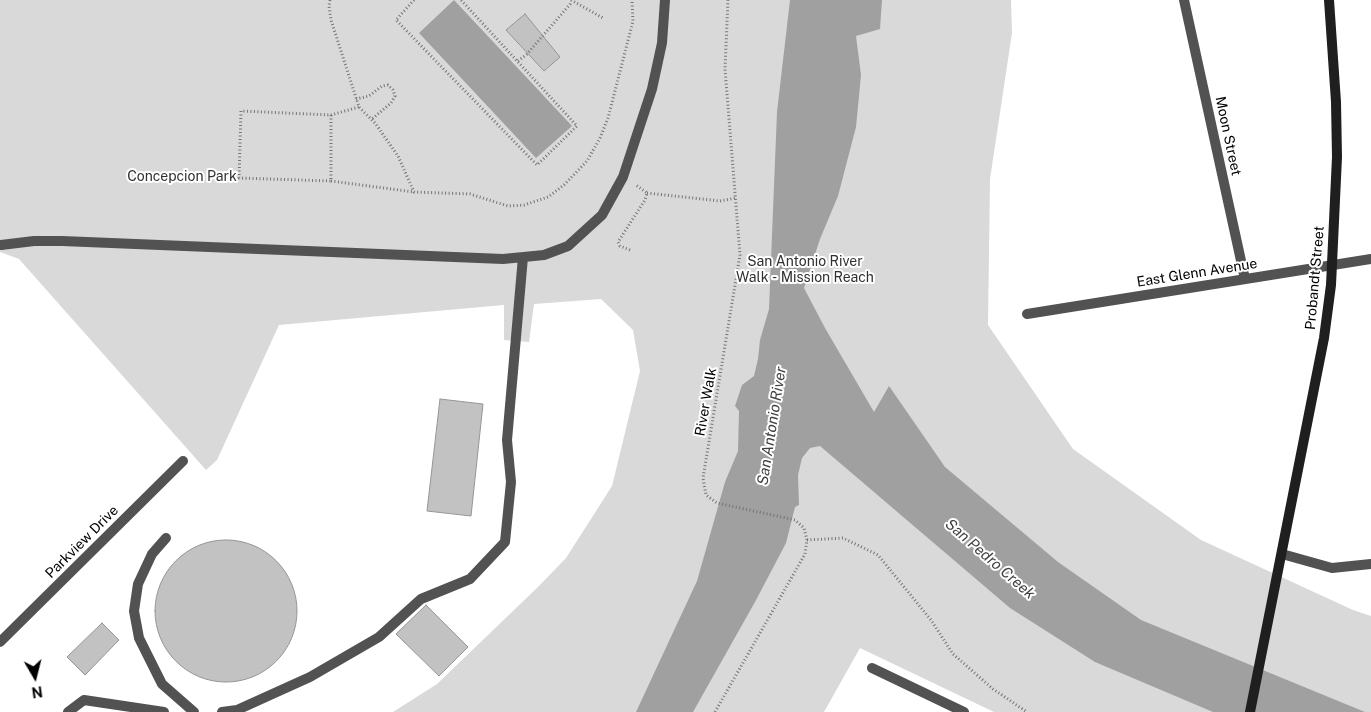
<!DOCTYPE html>
<style>
body{margin:0}
#map{position:relative;width:1371px;height:712px;overflow:hidden;background:#fff;font-family:"Public Sans",sans-serif}
canvas{display:block}
.north{position:absolute;left:10px;top:652px;width:50px;height:50px;-webkit-text-stroke:4px #fff;paint-order:stroke;rotate:172deg;font-size:14px;font-weight:700;line-height:20px;text-align:center;color:#000}
.north::after{content:'';display:block;margin:auto;width:18px;height:22px;background:#000;clip-path:polygon(50% 0,100% 100%,50% 72%,0 100%)}
</style>
<div id="map">
<canvas width="1371" height="712"></canvas>
<div class="north">N</div>
</div>
<script>
const c = document.querySelector('canvas').getContext('2d');
c.lineJoin = 'round';
function paint(path, color) { c.fillStyle = color; c.fill(path, 'evenodd'); }
const toPath = rows => new Path2D(rows.map(r => 'M' + r).join(''));
function strokePath(path, color, width, dash) { c.strokeStyle = color; c.lineWidth = width; c.lineCap = dash ? 'butt' : 'round'; c.setLineDash(dash || []); c.stroke(path); }
function write(font, color, halo, rows, align = 'center') {
  c.font = font + ' "Public Sans",sans-serif'; c.lineWidth = 4; c.setLineDash([]); c.textBaseline = 'middle'; c.strokeStyle = halo; c.fillStyle = color; for (const [text, x, y, turn = 0] of rows) {
    c.save(); c.translate(x, y); c.rotate((+turn || 0) * Math.PI / 180); c.textAlign = isNaN(turn) ? turn : align; if (halo) c.strokeText(text, 0, 0); c.fillText(text, 0, 0); c.restore();
  }
}
const green = toPath([
 [0,0,1011,0,1012,33,990,179,988,325,1073,449,1201,540,1353,610,1371,616,1371,712,994,712,860,648,824,712,393,712,437,684,539,586,566,558,612,486,640,371,633,330,601,299,534,304,529,342,504,340,504,305,279,325,217,460,206,470,19,259,0,252]
]);
const water = toPath([
 [454,0,572,126,536,158,419,33],
 [790,0,882,0,880,29,856,36,861,75,856,127,838,196,820,239,804,288,825,328,874,412,889,386,945,467,1058,562,1141,620,1365,712,1213,712,1095,662,1010,608,820,446,810,448,802,458,798,475,799,505,795,507,786,543,755,602,693,712,636,712,697,581,725,482,738,451,739,411,735,406,742,385,754,376,758,359,760,340,769,309,777,112]
]);
const building = toPath([
 [525,14,560,57,544,71,506,30,525,14],
 [440,399,483,404,471,516,427,511,440,399],
 '155 611a71 71 0 1 1 142 0a71 71 0 1 1-142 0Z',
 [426,605,468,647,439,676,396,634,426,605],
 [102,623,119,640,85,675,67,657,102,623]
]);
const path = toPath([
 [330,0,329,6,331,20,359,107,375,123,398,156,414,192,470,194,508,206,524,205,548,197,564,185,587,161,600,138,608,118,633,21,632,0],
 [414,0,396,20,537,165,577,126,461,0],
 [571,0,603,18],
 [518,61,527,54,572,2],
 [356,99,369,96,382,86,388,85,393,90,395,96,391,103,372,119],
 [331,115,331,181,239,178,241,111,331,115,359,107],
 [331,181,414,192],
 [647,193,720,201,736,198],
 [630,250,620,246,618,242,645,200,647,193,636,185],
 [807,540,843,538,878,555,931,620,953,654,993,689,1027,712],
 [715,712,805,554,807,540,804,528,795,520,717,503,706,495,703,478,740,255,725,69,728,0]
]);
const service = toPath([
 [1,245,34,241,62,241,503,259,544,255,568,246,602,215,623,177,652,89,662,43,665,0],
 [166,538,152,554,138,584,134,611,139,638,162,684,194,712],
 [68,712,84,700,164,712],
 [222,712,237,710,310,677,379,637,421,599,470,579,505,542,511,482,507,440,523,257]
]);
const minor = toPath([
 [1184,0,1245,279],
 [0,245,1,245],
 [1027,314,1371,259],
 [1282,554,1332,568,1371,564],
 [0,642,183,461],
 [872,668,964,712]
]);
const secondary = toPath([
 [1250,712,1324,338,1331,285,1337,157,1336,102,1329,0]
]);
const streetNames = [
 ["Moon Street",1228,136,78],
 ["East Glenn Avenue",1197,273,-9],
 ["Probandt Street",1315,278,-85],
 ["River Walk",706,402,-80],
 ["Parkview Drive",82,542,-45]
];
const parkNames = [
 ["Concepcion Park",182,177],
 ["San Antonio River",805,262],
 ["Walk - Mission Reach",805,278]
];
const waterNames = [
 ["San Antonio River",772,426,-81],
 ["San Pedro Creek",990,559,41]
];
paint(green, '#d9d9d9');
paint(water, '#a0a0a0');
paint(building, '#c2c2c2');
strokePath(building, '#969696', 1);
strokePath(path, '#747474', 3, [1, 2.5]);
strokePath(service, '#525252', 10);
strokePath(minor, '#525252', 10);
strokePath(secondary, '#1f1f1f', 10);
write('14px', '#000', '#fff', streetNames);
write('14px', '#303030', '#fff', parkNames);
write('italic 15px', '#414141', '#fff', waterNames);
</script>
